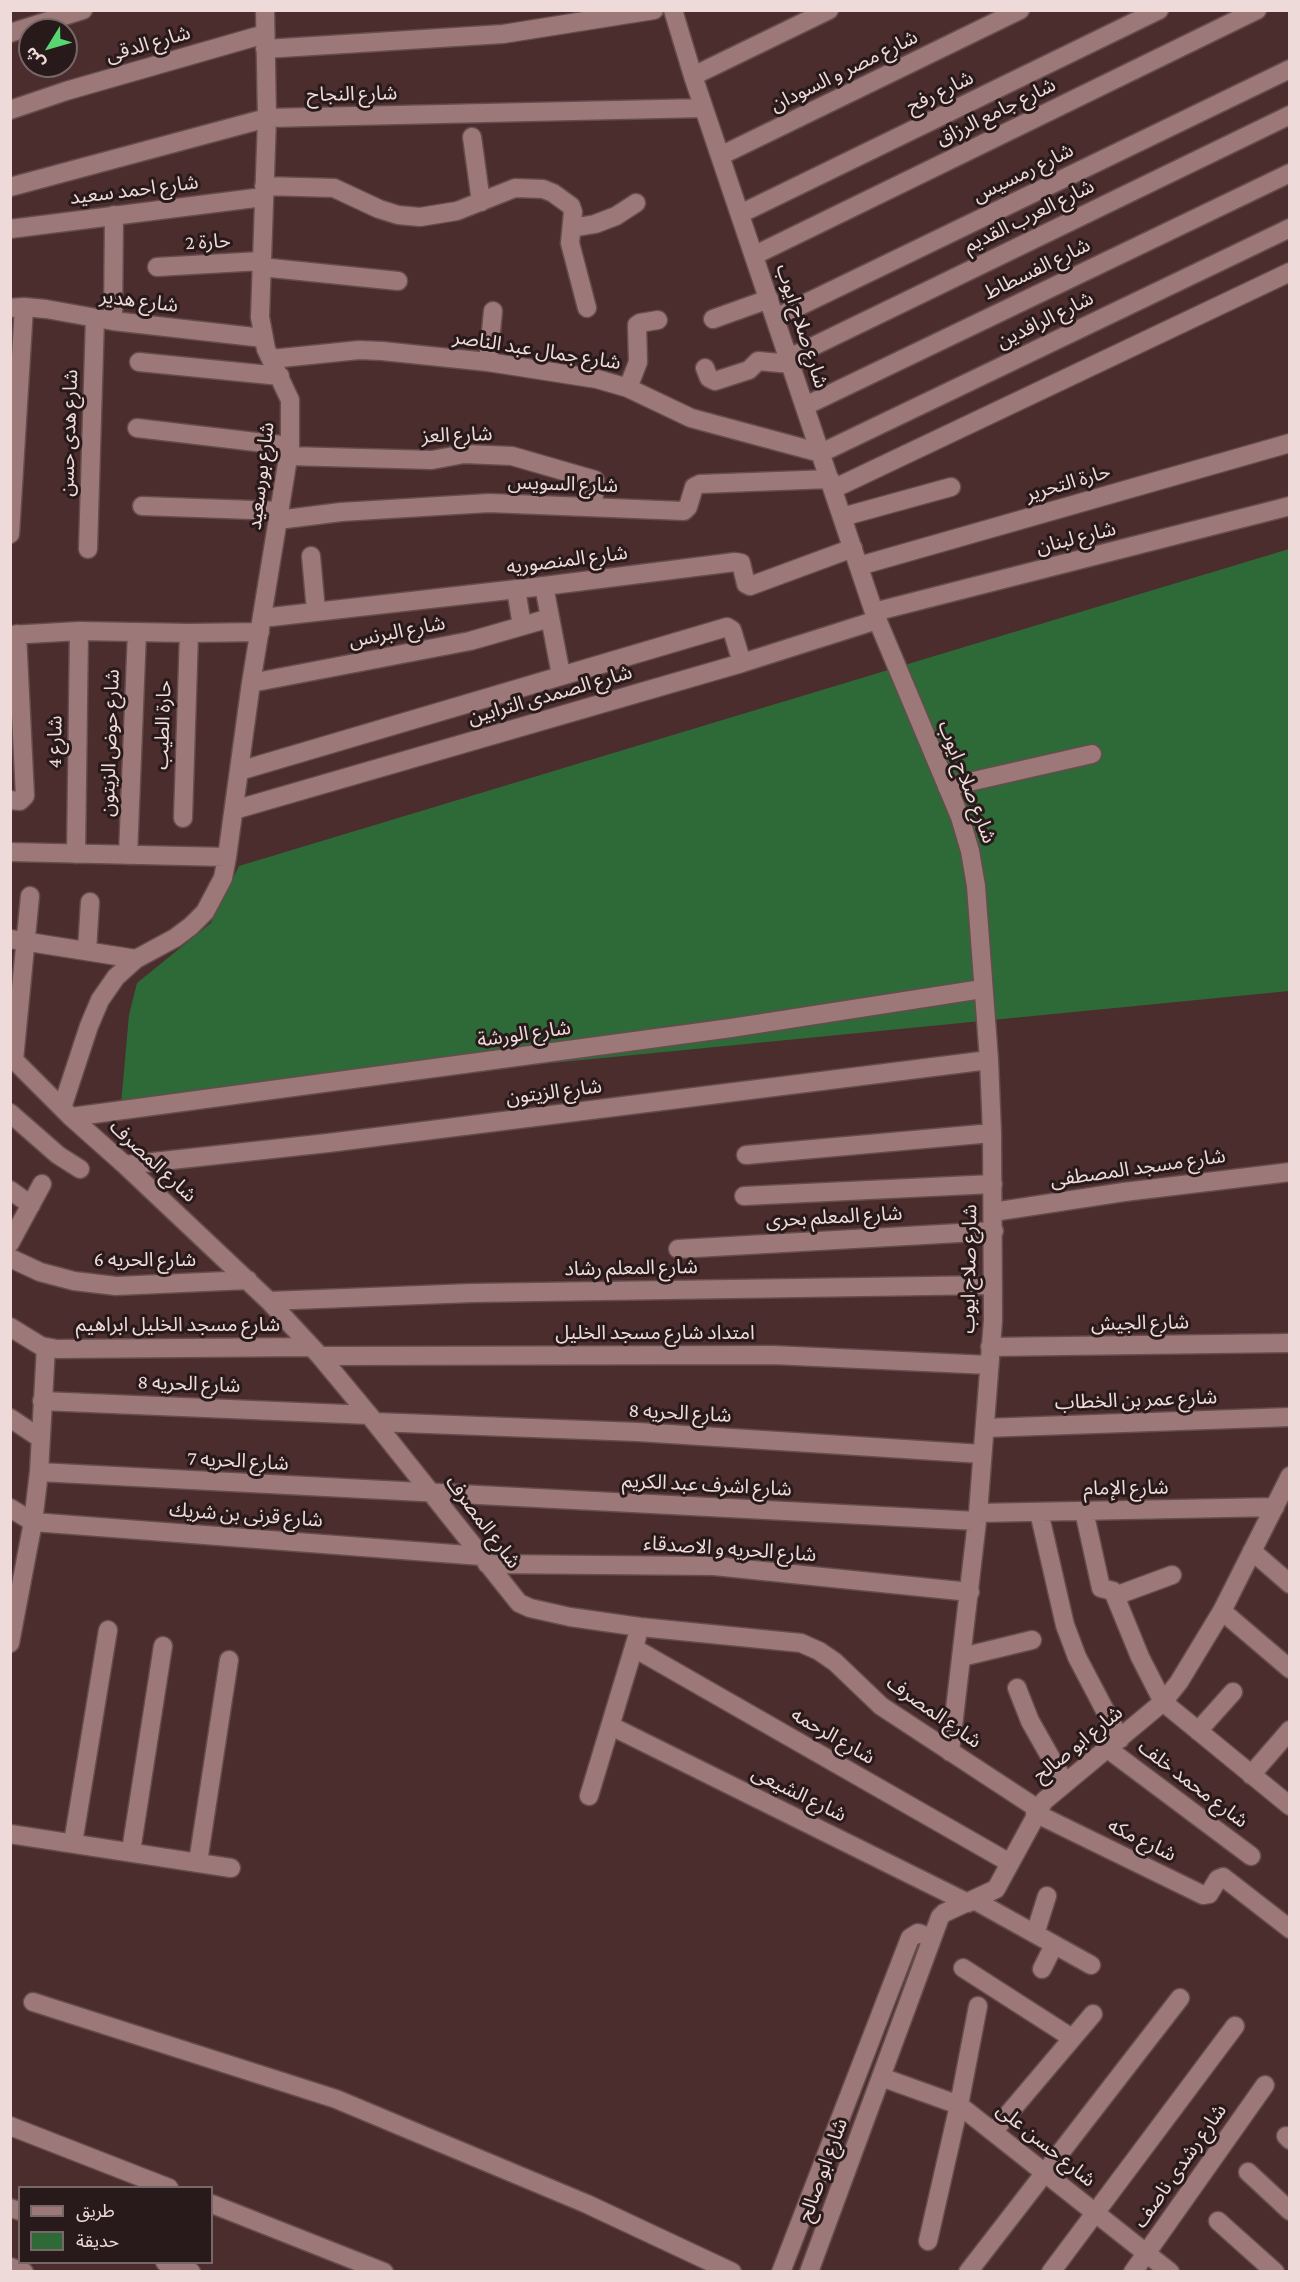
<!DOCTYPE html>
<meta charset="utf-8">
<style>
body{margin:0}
#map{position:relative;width:1300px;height:2282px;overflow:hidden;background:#4c2d2d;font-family:"Crimson Pro","Noto Sans Arabic",serif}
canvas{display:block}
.frame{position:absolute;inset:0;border:12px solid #efdada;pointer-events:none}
.legend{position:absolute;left:18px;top:2186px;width:195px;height:78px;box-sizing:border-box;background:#281a1a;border:2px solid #786767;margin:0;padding:8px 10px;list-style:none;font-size:18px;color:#efdada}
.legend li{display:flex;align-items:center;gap:12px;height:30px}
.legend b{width:30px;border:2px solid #786767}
.north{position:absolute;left:18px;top:18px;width:60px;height:60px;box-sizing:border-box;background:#281a1a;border:2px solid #786767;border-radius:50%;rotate:233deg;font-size:16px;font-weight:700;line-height:24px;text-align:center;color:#efdada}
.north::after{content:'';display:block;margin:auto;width:21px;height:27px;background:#57d671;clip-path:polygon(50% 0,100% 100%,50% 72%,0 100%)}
</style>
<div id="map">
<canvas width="1300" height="2282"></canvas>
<div class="frame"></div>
<ul class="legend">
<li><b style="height:8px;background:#9c7878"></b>طريق</li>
<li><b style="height:16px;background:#2d6a38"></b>حديقة</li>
</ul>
<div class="north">ش</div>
</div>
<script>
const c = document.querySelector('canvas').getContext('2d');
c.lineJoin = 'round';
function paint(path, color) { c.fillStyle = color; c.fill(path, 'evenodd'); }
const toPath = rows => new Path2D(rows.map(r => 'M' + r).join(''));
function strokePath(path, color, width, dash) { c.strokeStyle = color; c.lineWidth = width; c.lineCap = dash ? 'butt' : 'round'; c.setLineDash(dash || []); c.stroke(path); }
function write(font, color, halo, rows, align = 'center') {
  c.font = font + ' "Crimson Pro","Noto Sans Arabic",serif'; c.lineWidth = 6; c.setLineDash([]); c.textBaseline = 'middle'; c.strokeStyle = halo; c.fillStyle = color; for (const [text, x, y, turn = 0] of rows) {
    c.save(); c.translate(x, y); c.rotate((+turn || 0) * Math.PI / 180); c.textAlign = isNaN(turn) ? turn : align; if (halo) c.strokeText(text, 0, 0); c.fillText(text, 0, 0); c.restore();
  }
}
const green = toPath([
 [1289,549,1289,991,121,1105,129,1015,137,983,211,923,239,866]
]);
const minor = toPath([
 [673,10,693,76,874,612,960,817,970,851,976,886,989,1060,992,1133,993,1320,978,1513,950,1752],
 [10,33,83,10],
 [265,49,503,34,654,10],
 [693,76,829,10],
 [10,110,66,91,265,34],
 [472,137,481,202],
 [720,156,1020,10],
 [264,186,334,188,379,209,398,215,420,217,457,211,515,188,543,189,553,193,571,206,573,212,570,243,587,308],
 [10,187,267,118,704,108],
 [740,214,1159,10],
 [572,228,595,224,616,216,636,203],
 [10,229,263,197],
 [755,255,1257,10],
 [157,267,261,261],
 [261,267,398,281],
 [10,308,24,307,46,309,113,321,263,338],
 [775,318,1290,69],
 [713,319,769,299],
 [113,321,114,215],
 [789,358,1290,115],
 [271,359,359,350,382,351,488,362,597,379,628,388,691,418,821,453,1290,228],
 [139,362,280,376],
 [488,362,493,311],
 [705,368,709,378,715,381,749,370,758,361,791,364],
 [628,388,638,362,637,325,640,323,658,320],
 [805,406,1290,173],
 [137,428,290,446],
 [289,456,432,460,464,454,512,456,595,480,593,507],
 [833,489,1290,272],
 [142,506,280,511],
 [842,517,951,487],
 [278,520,341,512,489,503,684,511,688,507,694,487,700,484,830,479],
 [10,534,24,307],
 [88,549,95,318],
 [311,556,316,611],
 [859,566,1290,443],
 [544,586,561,675],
 [516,589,522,626],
 [874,612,1290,506],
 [262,618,544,586,735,562,741,563,746,584,750,586,853,548],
 [10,635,79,631,189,633,260,632],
 [251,683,470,641,550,618],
 [239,771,727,627,732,630,742,663],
 [947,787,1092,754],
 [10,800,20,801,25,796,17,634],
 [234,810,742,663,877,620],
 [183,818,189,633],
 [10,852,227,857],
 [76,854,79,631],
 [128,855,137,632],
 [10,939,136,959],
 [87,951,90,902],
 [10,1056,71,1117,125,1165,269,1301,320,1356,369,1415,519,1603,530,1608,570,1617,640,1627,801,1643,819,1651,835,1662,881,1706,1038,1809],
 [14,1060,30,896],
 [62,1108,89,1026,100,1000,116,977,136,959,175,938,191,926,205,912,223,878,227,857,251,683,290,446,290,400,266,349,260,317,267,118,265,10],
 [10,1113,58,1155,80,1169],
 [71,1117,731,1028,982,989],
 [746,1155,992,1133],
 [125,1165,328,1143,989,1060],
 [10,1190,31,1205],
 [744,1196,993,1184],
 [993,1212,1124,1192,1290,1172],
 [10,1243,42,1184],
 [678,1249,994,1231],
 [10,1258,40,1272,74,1281,116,1286,248,1280],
 [269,1301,472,1293,993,1285],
 [10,1327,41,1346,57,1349,311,1347],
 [990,1347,1290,1343],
 [320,1356,773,1355,989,1365],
 [42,1401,369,1415],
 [10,1418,40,1438],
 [375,1422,638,1432,982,1454],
 [985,1428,1290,1417],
 [39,1472,977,1521],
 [10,1508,33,1522,481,1556],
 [1084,1511,1101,1588,1113,1591,1140,1657,1163,1702,1290,1806],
 [1039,1512,1065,1625,1077,1657,1120,1739],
 [978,1513,1275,1507],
 [1252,1551,1290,1584],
 [487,1564,714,1566,970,1592],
 [1115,1596,1172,1575],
 [1222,1611,1290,1669],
 [10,1643,33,1522,39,1472,46,1347],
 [634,1648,1010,1863],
 [962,1657,1032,1640],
 [1017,1688,1030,1721,1065,1783],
 [611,1726,968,1903],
 [1198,1731,1233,1692],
 [1108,1749,1251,1856],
 [1251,1775,1290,1730],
 [589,1796,637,1637],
 [1035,1813,1203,1895,1209,1894,1218,1879,1223,1877,1290,1929],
 [10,1834,231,1868],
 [73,1843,108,1630],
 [131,1851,163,1646],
 [198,1862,229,1660],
 [974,1900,1091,1965],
 [1035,1934,1047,1896],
 [963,1968,1072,2038],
 [1042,1969,1054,1945],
 [33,2002,336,2099,587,2204,732,2272],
 [881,2077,959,2105,1170,2272],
 [10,2126,169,2188],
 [993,2132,1093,2014],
 [1286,2136,1290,2140],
 [1248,2172,1290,2211],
 [212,2204,384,2272],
 [10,2208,20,2211],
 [1218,2221,1275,2272],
 [928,2241,959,2105,978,2006],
 [165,2262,191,2272],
 [10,2267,24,2272],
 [781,2272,910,1938,918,1933,932,1938],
 [809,2272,940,1917,944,1913,996,1889,1044,1801,1163,1702,1179,1682,1222,1611,1290,1476],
 [968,2272,1180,1998],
 [1051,2272,1235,2026],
 [1133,2272,1265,2085]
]);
const streetNames = [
 ["شارع الدقى",148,44,-16],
 ["شارع مصر و السودان",844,71,-26],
 ["شارع رفح",940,92,-26],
 ["شارع النجاح",352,94,-1],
 ["شارع جامع الرزاق",996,112,-26],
 ["شارع رمسيس",1023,173,-26],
 ["شارع احمد سعيد",134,190,-7],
 ["شارع العرب القديم",1029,216,-26],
 ["حارة 2",208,242,-3],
 ["شارع الفسطاط",1037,269,-26],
 ["شارع هدير",139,301,7],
 ["شارع الرافدين",1045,320,-26],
 ["شارع صلاح ايوب",802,326,72],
 ["شارع جمال عبد الناصر",537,350,9],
 ["شارع هدى حسن",69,433,-88],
 ["شارع العز",457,435,-2],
 ["شارع بورسعيد",261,476,-83],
 ["حارة التحرير",1068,483,-16],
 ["شارع السويس",563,484,2],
 ["شارع لبنان",1076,538,-14],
 ["شارع المنصوريه",567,560,-7],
 ["شارع البرنس",397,632,-11],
 ["شارع الصمدى الترابين",550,695,-16],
 ["حارة الطيب",163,725,-88],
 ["شارع 4",55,742,-89],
 ["شارع حوض الزيتون",110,743,-88],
 ["شارع صلاح ايوب",967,782,69],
 ["شارع الورشة",524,1034,-8],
 ["شارع الزيتون",554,1092,-7],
 ["شارع المصرف",153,1161,43],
 ["شارع مسجد المصطفى",1138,1168,-8],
 ["شارع المعلم بحرى",834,1217,-3],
 ["شارع الحريه 6",145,1260],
 ["شارع المعلم رشاد",631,1268,-1],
 ["شارع صلاح ايوب",969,1269,-89],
 ["شارع الجيش",1140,1323,-1],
 ["شارع مسجد الخليل ابراهيم",178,1325],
 ["امتداد شارع مسجد الخليل",655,1333],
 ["شارع الحريه 8",189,1384,2],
 ["شارع عمر بن الخطاب",1136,1400,-2],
 ["شارع الحريه 8",680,1413,3],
 ["شارع الحريه 7",238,1461,3],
 ["شارع اشرف عبد الكريم",707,1485,3],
 ["شارع الإمام",1126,1488,-1],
 ["شارع قرنى بن شريك",246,1515,4],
 ["شارع المصرف",483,1522,53],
 ["شارع الحريه و الاصدقاء",730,1549,4],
 ["شارع المصرف",934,1712,35],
 ["شارع الرحمه",833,1736,30],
 ["شارع ابو صالح",1078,1744,-39],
 ["شارع محمد خلف",1193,1784,37],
 ["شارع الشيعى",799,1794,26],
 ["شارع مكه",1142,1840,26],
 ["شارع حسن على",1046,2145,39],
 ["شارع رشدى ناصف",1180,2166,-55],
 ["شارع ابو صالح",823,2170,-70]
];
paint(green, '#2d6a38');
strokePath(minor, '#654c4d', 21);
strokePath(minor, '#9c7878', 18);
write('20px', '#efdada', '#281a1a', streetNames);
</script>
